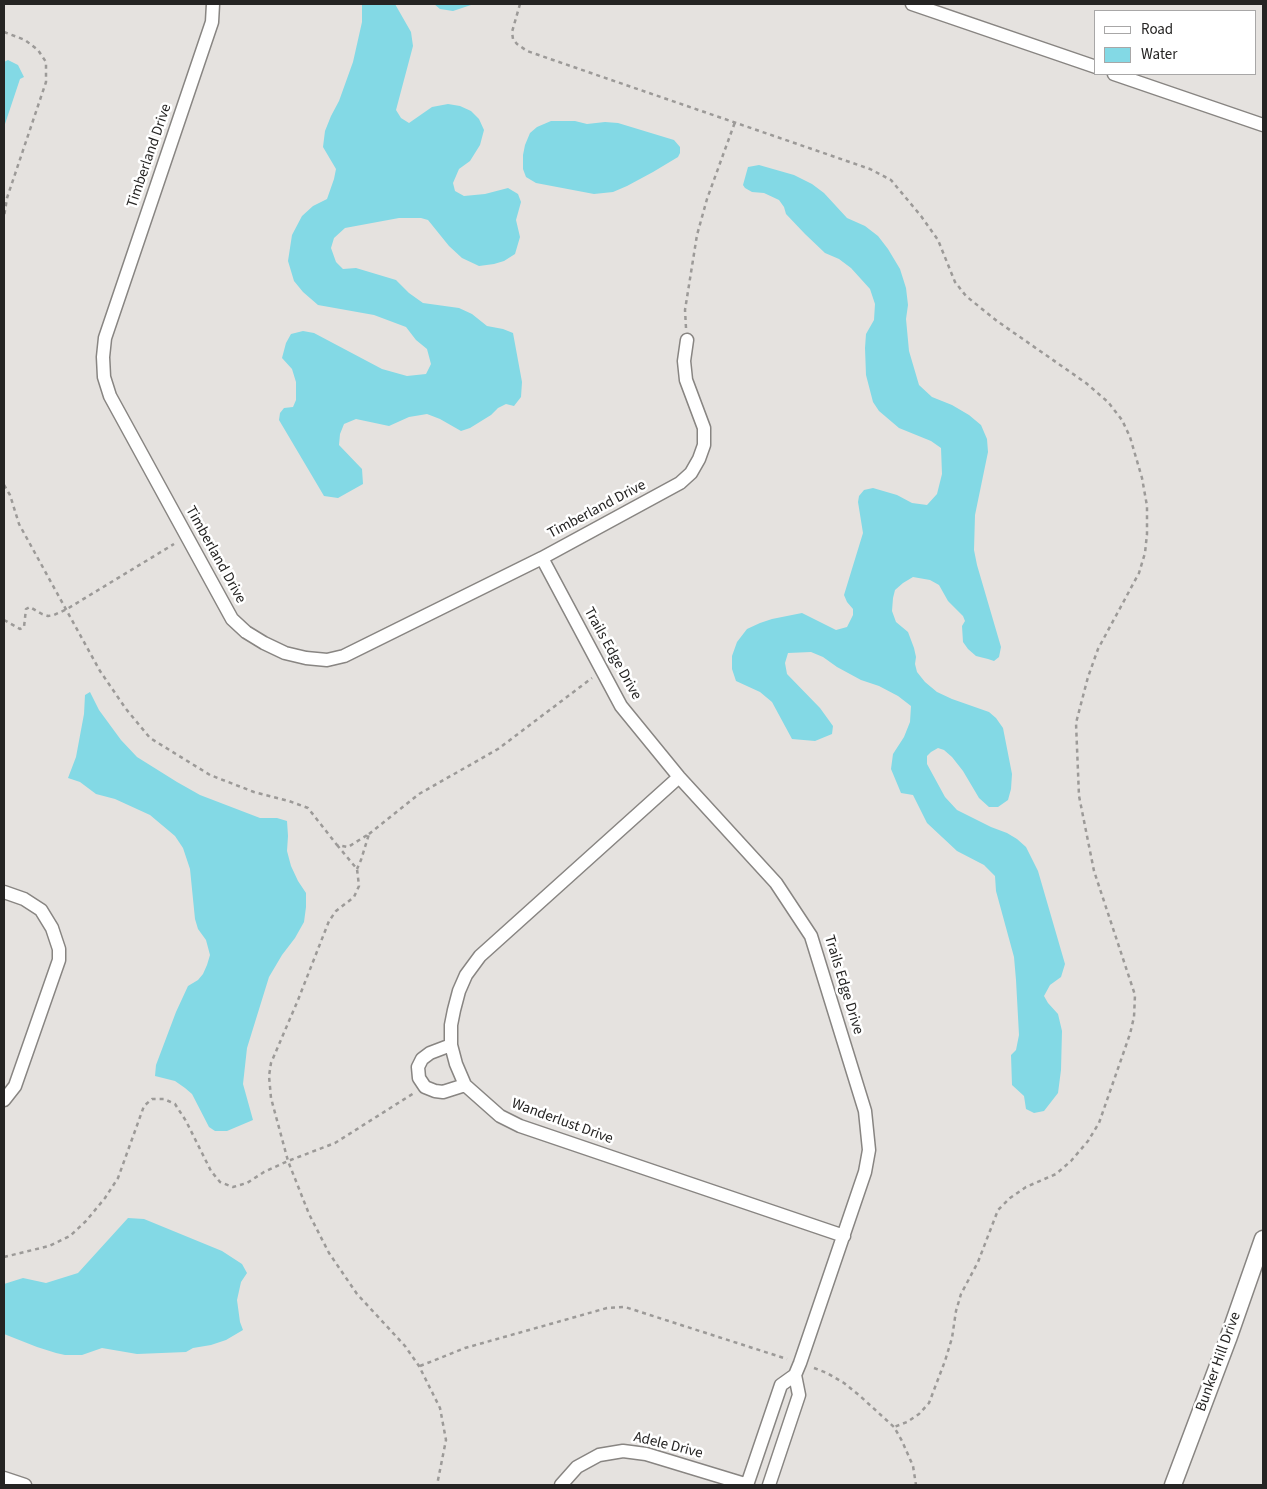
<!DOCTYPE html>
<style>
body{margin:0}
#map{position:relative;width:1267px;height:1489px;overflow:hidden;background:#e5e2df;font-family:"Source Sans 3",sans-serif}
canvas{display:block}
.frame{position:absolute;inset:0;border:5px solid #252423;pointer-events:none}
.legend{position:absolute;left:1094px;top:10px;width:162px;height:65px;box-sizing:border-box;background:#fff;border:1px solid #a8a7a7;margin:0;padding:6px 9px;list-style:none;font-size:15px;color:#252423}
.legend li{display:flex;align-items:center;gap:10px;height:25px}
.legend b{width:25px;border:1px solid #a8a7a7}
</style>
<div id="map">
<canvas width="1267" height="1489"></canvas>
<div class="frame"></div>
<ul class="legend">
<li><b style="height:6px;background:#fff"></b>Road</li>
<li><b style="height:14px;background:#83d9e5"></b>Water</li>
</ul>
</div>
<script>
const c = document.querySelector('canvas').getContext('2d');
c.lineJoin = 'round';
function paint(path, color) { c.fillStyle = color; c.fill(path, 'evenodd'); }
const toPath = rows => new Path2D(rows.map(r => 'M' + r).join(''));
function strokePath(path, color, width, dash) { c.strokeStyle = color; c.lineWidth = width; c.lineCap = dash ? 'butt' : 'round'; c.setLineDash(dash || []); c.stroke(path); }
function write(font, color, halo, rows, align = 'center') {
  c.font = font + ' "Source Sans 3",sans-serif'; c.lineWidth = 5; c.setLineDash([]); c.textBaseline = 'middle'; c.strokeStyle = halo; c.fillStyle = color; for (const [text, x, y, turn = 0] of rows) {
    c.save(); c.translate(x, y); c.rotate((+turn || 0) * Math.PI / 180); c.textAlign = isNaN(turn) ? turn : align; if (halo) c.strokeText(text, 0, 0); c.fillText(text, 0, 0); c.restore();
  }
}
const water = toPath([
 [362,4,395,4,411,32,413,46,396,110,401,118,409,123,432,107,448,104,460,106,471,111,479,119,484,130,480,145,470,161,459,169,453,183,455,191,464,196,485,194,508,188,518,194,521,202,516,220,520,237,515,254,504,261,494,264,479,266,462,258,449,246,428,220,421,218,399,218,345,228,334,238,331,248,336,262,343,269,356,268,396,280,409,293,423,303,459,308,472,314,487,326,503,329,513,333,522,382,521,397,514,406,506,404,498,408,491,415,470,428,461,431,440,419,427,414,409,417,389,426,356,419,344,424,340,434,339,445,362,469,363,484,338,498,324,496,279,420,280,413,284,408,293,407,296,400,296,382,292,369,282,358,286,343,291,334,303,331,314,333,382,369,407,376,426,374,431,364,427,349,416,340,406,327,374,315,318,305,303,292,294,281,288,261,292,235,302,216,313,206,327,199,334,179,336,169,323,147,325,131,331,116,339,101,353,62,362,22],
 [434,4,474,4,453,11,440,9],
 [8,60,18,65,24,77,20,79,4,127,4,62],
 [551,121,575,121,587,124,605,122,618,123,674,140,680,147,680,153,678,157,653,172,627,186,613,192,594,194,536,183,526,177,523,169,523,155,525,145,530,133,537,127],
 [759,165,794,175,812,184,824,193,847,218,865,226,878,236,888,249,900,269,906,288,908,305,906,319,909,351,919,385,932,397,952,405,969,415,981,425,987,439,988,452,975,515,974,550,977,565,1001,647,999,657,994,661,988,659,976,656,968,649,963,642,962,626,965,621,963,616,948,601,939,585,930,580,913,577,903,583,895,590,893,598,892,611,896,622,908,632,914,648,916,657,915,664,917,672,925,682,937,692,952,699,989,712,996,718,1003,728,1012,774,1011,789,1008,800,998,807,989,807,979,798,963,771,952,757,944,750,938,748,931,752,927,756,927,764,945,797,957,810,991,827,1007,833,1017,839,1026,847,1038,871,1065,964,1061,977,1050,985,1044,996,1048,1003,1058,1014,1062,1031,1061,1070,1058,1093,1044,1111,1034,1113,1026,1109,1024,1096,1012,1085,1011,1055,1016,1050,1019,1035,1016,980,1014,957,996,891,995,876,984,865,957,851,927,823,913,795,901,793,891,769,893,754,904,737,910,722,911,706,898,696,879,686,861,680,837,667,823,657,811,652,788,653,785,663,787,674,820,708,833,726,832,734,815,741,792,739,772,702,760,692,736,681,732,669,732,656,737,642,747,629,760,623,772,619,802,613,836,630,847,627,853,615,853,609,847,602,844,595,863,533,858,502,859,496,864,490,873,488,897,495,912,503,927,505,937,494,942,474,941,448,931,441,899,428,879,411,873,402,866,375,865,348,866,334,874,320,875,304,870,289,851,268,839,259,825,253,805,234,786,214,784,207,779,200,764,193,752,192,745,188,743,185,748,167],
 [90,692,99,710,121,740,137,757,177,782,200,795,260,818,277,818,287,821,288,836,287,851,291,866,298,881,306,893,306,907,304,922,295,938,282,955,269,977,247,1048,243,1084,253,1120,227,1131,215,1131,209,1127,192,1094,185,1088,175,1081,155,1076,156,1065,176,1012,188,986,198,980,203,974,207,965,210,955,206,940,198,929,195,919,190,869,183,848,175,836,150,815,115,799,96,794,80,782,68,778,76,757,84,714,85,695],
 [128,1218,144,1219,222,1251,242,1264,247,1273,241,1282,237,1300,240,1322,243,1330,226,1340,211,1345,193,1348,186,1352,137,1354,102,1348,82,1355,65,1355,56,1353,37,1347,4,1334,4,1284,23,1278,46,1283,78,1273]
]);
const path = toPath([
 [520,4,512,32,513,39,517,44,527,51,870,169,891,180,921,216,938,240,955,282,966,296,997,321,1086,383,1108,402,1122,420,1130,437,1142,478,1147,506,1147,534,1145,553,1139,573,1098,649,1088,677,1076,723,1079,796,1094,871,1135,995,1134,1017,1130,1034,1099,1123,1088,1141,1071,1161,1056,1174,1026,1187,1010,1198,998,1210,978,1262,961,1294,956,1311,952,1338,945,1361,929,1403,919,1414,907,1422,894,1427],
 [4,32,25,40,38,50,46,62,46,82,7,198,4,217],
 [686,328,685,310,697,235,707,199,735,122],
 [4,485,10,495,19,524,100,671,126,709,150,738,210,775,254,792,289,801,308,808,337,845,348,847,369,834,361,860,357,869],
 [4,620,20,629,24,627,26,609,30,607,42,614,48,616,54,615,67,609,174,544],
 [369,834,419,794,498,749,592,678],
 [337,845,357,869,359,886,354,897,336,911,329,921,298,1000,271,1063,269,1076,271,1098,288,1161,309,1214,329,1253,357,1294,405,1346,419,1366,440,1408,446,1440,437,1485],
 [4,1257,49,1246,70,1236,86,1221,105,1198,118,1178,144,1106,152,1099,164,1099,175,1104,186,1121,211,1171,220,1182,233,1187,247,1183,264,1172,288,1161,335,1143,414,1093],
 [420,1366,465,1348,607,1308,625,1307,787,1359],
 [814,1368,827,1373,844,1383,860,1396,894,1427,902,1441,913,1466,916,1485]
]);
const minor = toPath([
 [213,4,212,22,105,338,103,357,104,377,110,396,232,619,246,632,264,643,285,653,306,658,327,660,344,656,542,558,680,483,691,473,699,459,704,445,704,428,686,380,684,361,687,340],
 [912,4,1096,67],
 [1114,74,1263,125],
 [542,558,621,706,679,777,776,883,811,936,865,1111,869,1150,865,1172,800,1363,795,1375,781,1385,747,1485],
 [679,777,480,956,466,975,459,991,454,1010,451,1025,451,1045,456,1064,465,1085,500,1116,520,1126,844,1236],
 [4,892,24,899,41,910,52,928,59,949,59,960,15,1086,4,1100],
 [451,1045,430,1053,422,1059,418,1067,419,1078,425,1087,435,1091,443,1092,465,1085],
 [4,1478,25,1485],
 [561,1485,577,1467,599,1455,623,1451,646,1454,748,1485],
 [769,1485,799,1395,795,1375]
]);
const tertiary = toPath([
 [1173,1485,1228,1339,1263,1239]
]);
const streetNames = [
 ["Timberland Drive",150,156,-71],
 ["Timberland Drive",597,510,-28],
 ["Timberland Drive",215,555,61],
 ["Trails Edge Drive",612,654,61],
 ["Trails Edge Drive",843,985,73],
 ["Wanderlust Drive",562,1122,20],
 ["Bunker Hill Drive",1219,1362,-70],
 ["Adele Drive",668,1446,14]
];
paint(water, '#83d9e5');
strokePath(minor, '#888582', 15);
strokePath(tertiary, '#888582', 19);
strokePath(path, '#9c9a98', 2.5, [4, 4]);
strokePath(minor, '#fff', 12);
strokePath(tertiary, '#fff', 16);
write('15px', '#252423', '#fff', streetNames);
</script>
